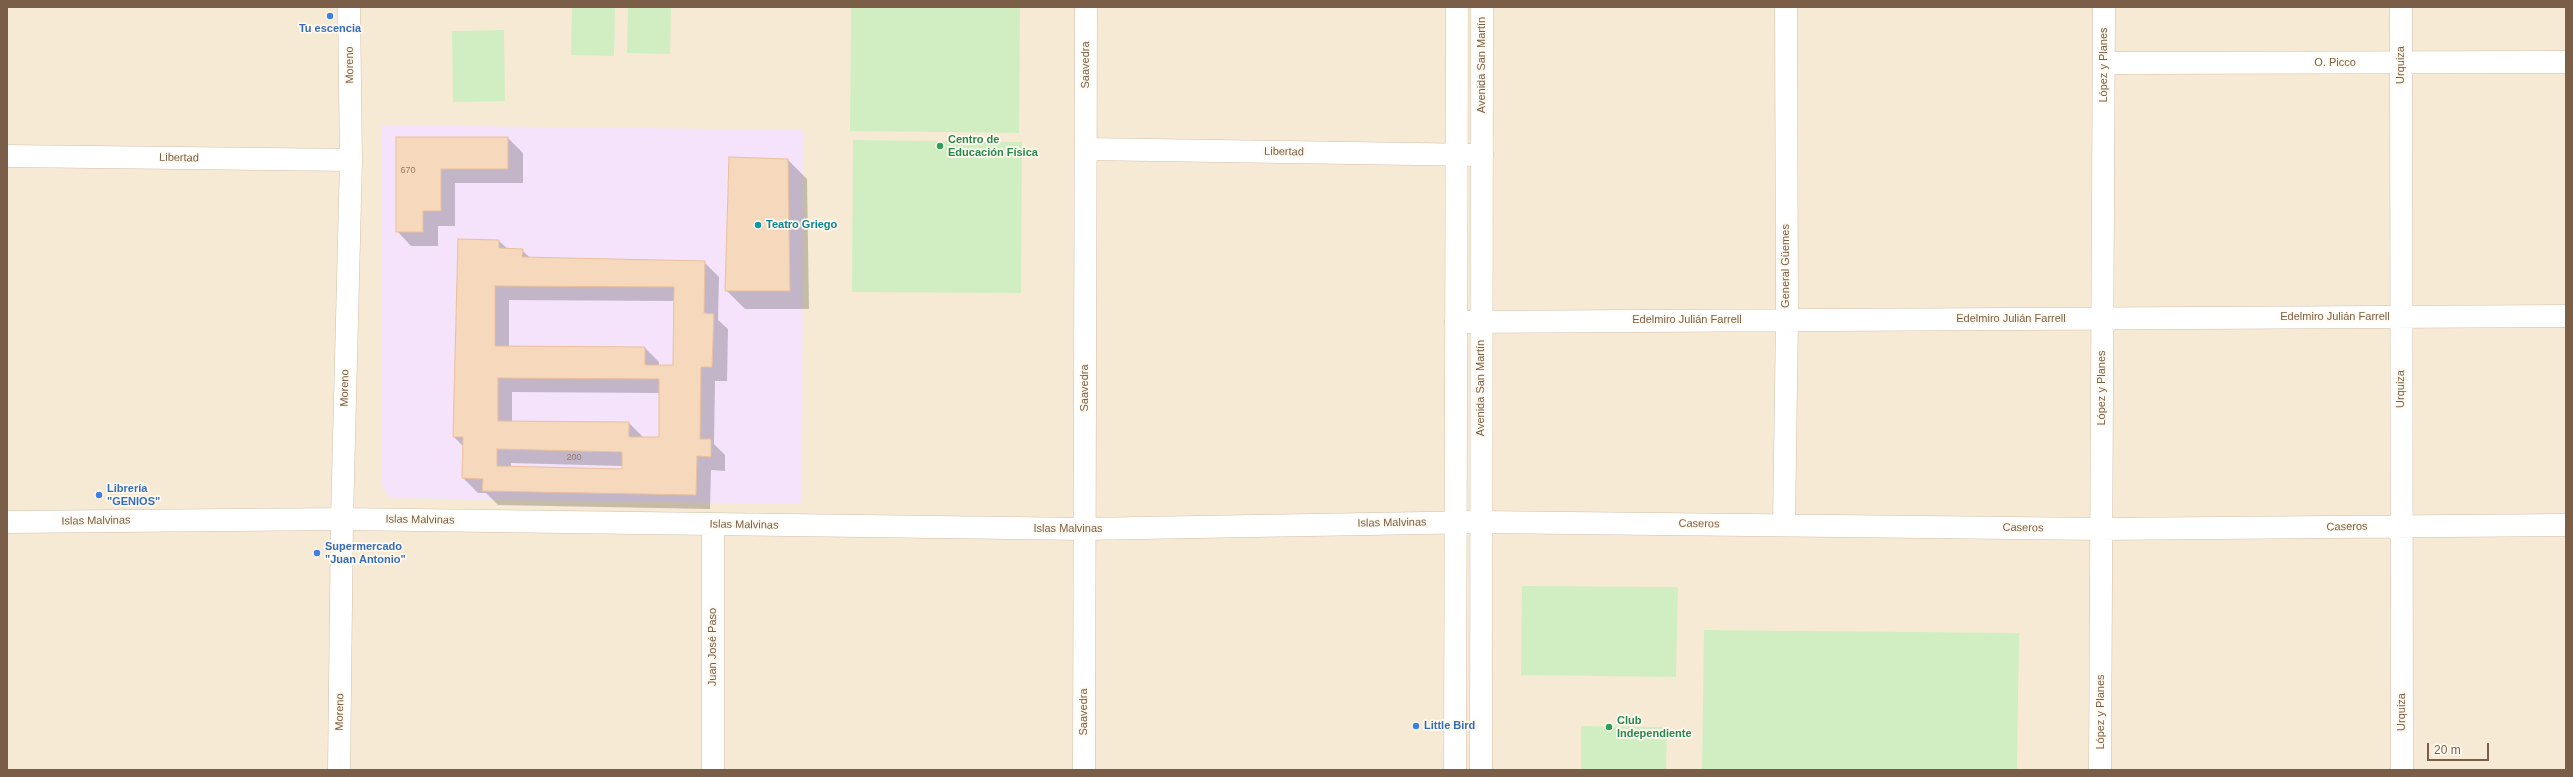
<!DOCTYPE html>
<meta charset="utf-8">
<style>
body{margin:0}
#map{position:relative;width:2573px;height:777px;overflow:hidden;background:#fef7e7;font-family:Helvetica,sans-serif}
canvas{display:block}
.frame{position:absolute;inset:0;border:8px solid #7b5e48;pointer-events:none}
.scale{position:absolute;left:2427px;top:743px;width:62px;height:18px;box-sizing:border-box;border:2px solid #7b5e48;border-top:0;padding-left:5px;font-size:12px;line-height:14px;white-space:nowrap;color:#7b5e48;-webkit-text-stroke:3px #fffaef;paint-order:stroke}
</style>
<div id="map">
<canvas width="2573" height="777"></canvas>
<div class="frame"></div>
<div class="scale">20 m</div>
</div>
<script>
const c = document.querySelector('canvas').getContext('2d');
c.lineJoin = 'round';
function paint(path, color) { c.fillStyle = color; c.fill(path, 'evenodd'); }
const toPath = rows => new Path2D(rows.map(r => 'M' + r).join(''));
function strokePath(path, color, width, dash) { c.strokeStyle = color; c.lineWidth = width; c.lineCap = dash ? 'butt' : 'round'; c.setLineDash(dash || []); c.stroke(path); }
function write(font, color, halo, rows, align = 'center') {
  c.font = font + ' Helvetica,sans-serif'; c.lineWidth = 3.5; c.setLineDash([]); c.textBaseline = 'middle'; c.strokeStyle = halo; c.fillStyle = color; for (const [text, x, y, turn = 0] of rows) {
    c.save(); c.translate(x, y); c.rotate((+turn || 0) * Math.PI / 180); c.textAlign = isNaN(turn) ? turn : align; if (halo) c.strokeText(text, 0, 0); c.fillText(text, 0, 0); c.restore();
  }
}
const residential = toPath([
 [7,7,2566,7,2566,770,7,770]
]);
const education = toPath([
 [382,125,803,130,802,504,389,498,382,486]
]);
const green = toPath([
 [572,7,615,7,614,56,571,55],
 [628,7,671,7,670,54,627,53],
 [851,7,1020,7,1019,133,850,131],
 [504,30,505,101,453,102,452,31],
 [853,140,1022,142,1021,293,852,292],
 [1522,586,1678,587,1676,677,1521,675],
 [1704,630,2019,633,2017,770,1702,770],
 [1581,726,1667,727,1666,770,1581,770]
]);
const shadow = toPath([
 [397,138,508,138,523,153,523,183,455,183,455,226,438,226,438,246,411,246,397,231],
 [788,160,807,179,809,309,745,309,726,290],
 [459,240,499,241,508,249,522,250,531,259,704,262,719,277,718,320,728,329,727,381,715,381,714,444,725,455,725,471,711,470,710,509,498,505,486,493,478,493,463,478,464,447,454,437],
 [509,300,675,301,674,366,659,366,659,362,645,348,509,347],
 [512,392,660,393,660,438,644,438,629,423,512,422],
 [511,463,623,466,623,470,511,467]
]);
const building = toPath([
 [396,137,508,137,508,169,441,169,441,211,423,211,423,232,396,232,396,137],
 [729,157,788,159,790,291,725,291,729,157],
 [458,239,499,240,499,248,523,249,522,257,705,261,704,313,714,314,712,367,701,367,700,439,711,439,711,457,697,456,696,495,482,491,483,479,462,478,463,437,453,437,458,239],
 [495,286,674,287,673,365,645,365,645,347,495,346,495,286],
 [498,378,659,379,659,437,629,437,629,422,498,421,498,378],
 [497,449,622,452,622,469,497,466,497,449]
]);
const street = toPath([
 [2401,7,2402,770],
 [2104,63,2566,62],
 [1086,149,1482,155],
 [7,156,351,160],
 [1456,322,2566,316],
 [7,522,342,519,1084,529,1481,522,2101,529,2566,525],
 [1784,524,1787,320,1786,7],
 [339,770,342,519,351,160,349,7],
 [713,770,713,524],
 [1084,770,1086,7],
 [2100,770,2104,7]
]);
const secondary = toPath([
 [1455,770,1457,7],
 [1481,770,1482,7]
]);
const markers = [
 [330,16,4,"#3f7fe0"],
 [940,146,4,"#2e9e5b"],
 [758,225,4,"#0f9aa8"],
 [99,495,4,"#3f7fe0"],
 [317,553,4,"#3f7fe0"],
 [1416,726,4,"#3f7fe0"],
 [1609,727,4,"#2e9e5b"]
];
const numberNames = [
 ["670",408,171],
 ["200",574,458]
];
const shopNames = [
 ["Tu escencia",330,29,"center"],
 ["Librería",107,489],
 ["\"GENIOS\"",107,502],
 ["Supermercado",325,547],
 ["\"Juan Antonio\"",325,560],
 ["Little Bird",1424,726]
];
const streetNames = [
 ["O. Picco",2335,63],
 ["Moreno",350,65,-91],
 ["Saavedra",1086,65,-90],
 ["Avenida San Martín",1482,65,-90],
 ["López y Planes",2104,65,-90],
 ["Urquiza",2401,65,-90],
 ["Libertad",1284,152,1],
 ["Libertad",179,158,1],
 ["General Güemes",1786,266,-90],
 ["Edelmiro Julián Farrell",2335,317],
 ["Edelmiro Julián Farrell",2011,319],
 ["Edelmiro Julián Farrell",1687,320],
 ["Moreno",345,388,-89],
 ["Saavedra",1085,388,-90],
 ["Avenida San Martín",1481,388,-90],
 ["López y Planes",2102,388,-90],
 ["Urquiza",2401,389,-90],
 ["Islas Malvinas",420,520,1],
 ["Islas Malvinas",96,521,-1],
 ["Islas Malvinas",1392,523,-1],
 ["Caseros",1699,524,1],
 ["Islas Malvinas",744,525,1],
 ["Caseros",2347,527,-1],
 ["Caseros",2023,528,1],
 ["Islas Malvinas",1068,529],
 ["Juan José Paso",713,647,-90],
 ["Moreno",340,712,-89],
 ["Saavedra",1084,712,-90],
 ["López y Planes",2101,712,-90],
 ["Urquiza",2402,712,-90]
];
const leisureNames = [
 ["Centro de",948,140],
 ["Educación Física",948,153],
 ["Club",1617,721],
 ["Independiente",1617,734]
];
const cultureNames = [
 ["Teatro Griego",766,225]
];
paint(residential, '#f7ead4');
paint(education, '#f4e3fb');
paint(green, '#d1eec3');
paint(shadow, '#0003');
paint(building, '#f6d8bc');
strokePath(building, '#eac09b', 1);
strokePath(street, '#d2bfab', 23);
strokePath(secondary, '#d8c2aa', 23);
strokePath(street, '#fff', 22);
strokePath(secondary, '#fff', 22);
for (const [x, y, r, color] of markers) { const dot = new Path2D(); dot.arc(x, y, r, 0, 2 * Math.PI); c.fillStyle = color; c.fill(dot); strokePath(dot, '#fffaef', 1.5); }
write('9px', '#9a7c65', null, numberNames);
write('bold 11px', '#366cbe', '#fffaef', shopNames, 'left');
write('11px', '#7b5e48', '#fffaef', streetNames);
write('bold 11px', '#27864d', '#fffaef', leisureNames, 'left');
write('bold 11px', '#0d838f', '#fffaef', cultureNames, 'left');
</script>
